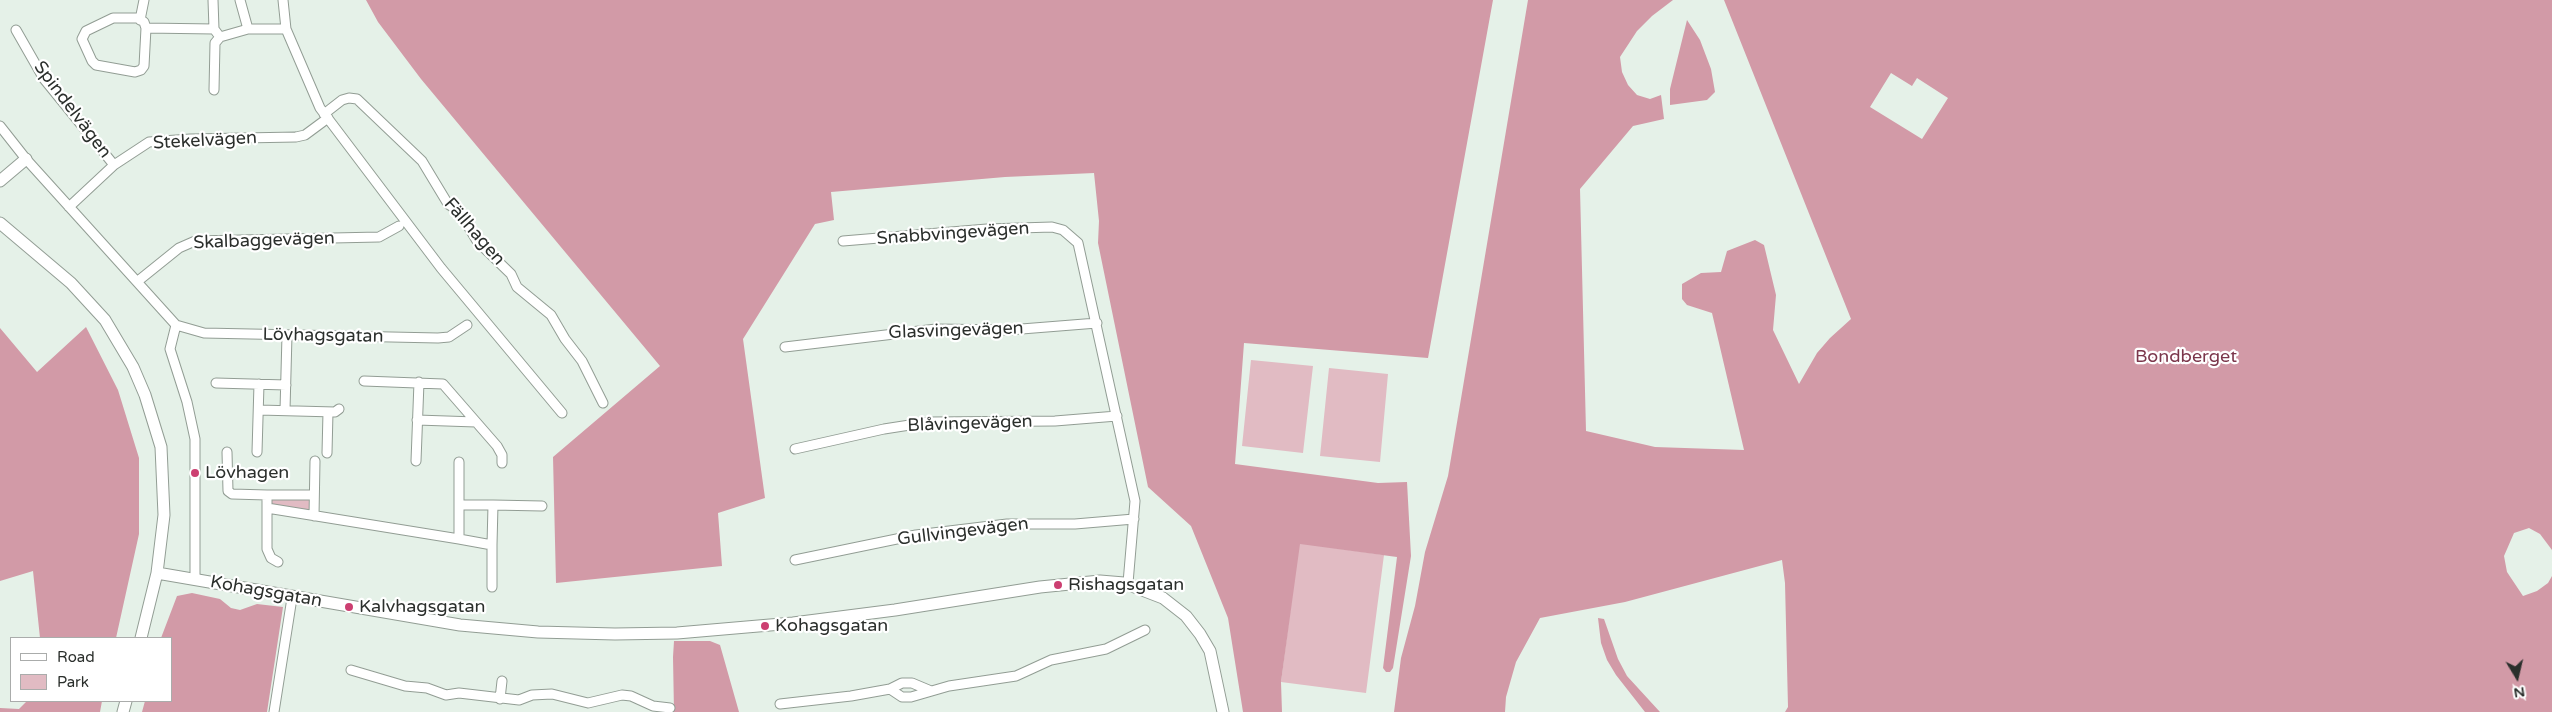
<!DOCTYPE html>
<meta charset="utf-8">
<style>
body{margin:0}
#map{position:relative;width:2552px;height:712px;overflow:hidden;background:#e5f1e8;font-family:"Varela Round",sans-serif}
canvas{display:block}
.legend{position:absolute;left:10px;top:637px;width:162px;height:65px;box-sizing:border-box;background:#fff;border:1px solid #aaacab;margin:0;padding:6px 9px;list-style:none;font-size:15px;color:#2b2f2c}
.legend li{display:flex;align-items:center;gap:10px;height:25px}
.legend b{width:25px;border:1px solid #aaacab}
.north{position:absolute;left:2492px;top:652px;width:50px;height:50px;-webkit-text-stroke:4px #fff;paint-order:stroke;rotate:171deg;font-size:14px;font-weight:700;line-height:20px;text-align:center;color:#2b2f2c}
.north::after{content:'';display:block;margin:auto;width:18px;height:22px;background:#2b2f2c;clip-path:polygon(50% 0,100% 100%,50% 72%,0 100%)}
</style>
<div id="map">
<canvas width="2552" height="712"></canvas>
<ul class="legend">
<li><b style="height:6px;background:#fff"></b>Road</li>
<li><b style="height:14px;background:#e1bbc3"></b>Park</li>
</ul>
<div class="north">N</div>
</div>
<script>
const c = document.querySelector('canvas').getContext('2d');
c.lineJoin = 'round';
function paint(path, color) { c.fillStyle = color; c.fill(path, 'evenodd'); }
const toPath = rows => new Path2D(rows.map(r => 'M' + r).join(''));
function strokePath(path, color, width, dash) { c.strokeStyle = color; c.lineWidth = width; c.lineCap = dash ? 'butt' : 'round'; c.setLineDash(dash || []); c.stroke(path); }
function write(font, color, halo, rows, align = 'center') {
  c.font = font + ' "Varela Round",sans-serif'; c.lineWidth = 4.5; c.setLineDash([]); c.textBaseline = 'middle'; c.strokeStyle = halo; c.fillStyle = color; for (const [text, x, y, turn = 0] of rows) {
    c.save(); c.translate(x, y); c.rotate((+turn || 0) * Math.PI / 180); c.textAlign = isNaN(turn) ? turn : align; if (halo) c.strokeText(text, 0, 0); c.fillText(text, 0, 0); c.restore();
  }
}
const green = toPath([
 [1251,360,1313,366,1303,453,1242,446],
 [1329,368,1388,374,1380,462,1320,456],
 [308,498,311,499,311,509,309,511,272,506,270,499],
 [1299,543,1384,555,1366,693,1281,682]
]);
const forest = toPath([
 [366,0,1493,0,1428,358,1244,343,1235,464,1378,483,1407,482,1411,556,1393,668,1390,672,1386,672,1383,668,1397,557,1300,544,1281,682,1282,712,1243,712,1228,618,1191,526,1148,487,1098,243,1099,221,1094,173,1005,177,831,192,834,220,815,224,743,339,765,498,718,513,722,566,556,583,553,457,660,366,421,79,378,22],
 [1528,0,1673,0,1652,16,1637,31,1620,57,1622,72,1628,85,1637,95,1650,99,1661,95,1664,119,1633,126,1580,189,1586,431,1655,447,1744,450,1712,313,1687,305,1682,299,1682,284,1701,273,1721,272,1727,251,1755,240,1764,245,1776,295,1773,330,1799,384,1817,353,1830,338,1851,319,1724,0,2552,0,2552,550,2540,534,2529,528,2514,533,2504,556,2507,572,2523,596,2537,591,2548,583,2552,576,2552,712,1785,712,1788,707,1785,583,1782,560,1625,602,1540,618,1516,662,1506,697,1505,712,1394,712,1401,658,1415,606,1425,552,1448,476],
 [1891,73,1912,86,1917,78,1948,98,1922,139,1870,107],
 [1687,20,1700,40,1711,69,1715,92,1707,100,1670,105,1670,89],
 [86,327,118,390,139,458,139,534,116,638,40,638,33,571,0,581,0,328,37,372],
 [192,593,220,599,231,608,240,610,257,604,283,607,267,712,142,712,145,701,171,701,171,638,161,638,177,596],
 [1598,618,1604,619,1618,659,1627,676,1660,712,1645,712,1616,675,1607,660,1601,643],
 [674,641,710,641,720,645,739,712,674,712,673,657],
 [27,701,102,701,100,712,0,712,0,708,19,709]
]);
const minor = toPath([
 [213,0,214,29,220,37,248,29],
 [240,0,248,29,286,29],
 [283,0,286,29,320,108,441,268,562,413],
 [140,20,144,0],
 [146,28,144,66,141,70,135,72,96,65,92,61,82,39,86,31,113,18,138,18,144,22,146,28,214,29],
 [16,30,44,79,114,165],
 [214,90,215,43,220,37],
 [324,114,342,100,349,98,357,99,422,161,448,204,459,211,477,241,511,274,517,287,551,315,565,339,582,361,603,403],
 [0,126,26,159,176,325,204,333,438,338,449,337,467,325],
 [69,207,114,165,149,142,190,139,296,137,305,135,328,118],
 [843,241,987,229,1052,227,1063,230,1078,243,1135,501,1128,583],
 [138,281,179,248,195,241,379,237,399,226],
 [176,325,170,349,187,402,195,439,195,579],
 [785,347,936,329,1009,330,1097,323],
 [364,381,443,384,497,446,502,455,502,463],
 [216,383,286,385],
 [259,410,335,412,339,409],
 [285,410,287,335],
 [417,420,476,422],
 [795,449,884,429,929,422,1055,421,1117,416],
 [227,452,228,491,232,494,267,495],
 [257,452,259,384],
 [327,453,328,412],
 [416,461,419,382],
 [314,495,267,495,267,508,459,539],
 [459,505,493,505,492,545,459,539,459,462],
 [493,505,542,506],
 [267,508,267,549,271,558,278,562],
 [314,516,315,461],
 [492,545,492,587],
 [795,560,916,535,1007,524,1075,524,1134,519],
 [351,670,405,686,427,688,446,695,459,693,519,700,532,695,552,694,588,703,622,695,631,696,653,706,670,708],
 [890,689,902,683,912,683,931,691],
 [500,699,502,681],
 [780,704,851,696,890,689,902,697,911,697,949,686,1016,676,1051,660,1106,649,1145,630],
 [274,712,292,598]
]);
const tertiary = toPath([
 [0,181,26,159],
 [0,223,71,283,105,320,133,367,145,395,161,447,164,515,157,573,141,638],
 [157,573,460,625,538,632,615,634,677,633,793,623,895,610,1040,587,1100,581,1124,583,1163,598,1186,616,1200,634,1210,651,1223,712],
 [123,712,126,701]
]);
const markers = [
 [195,473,5,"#cc3f71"],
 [1058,585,5,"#cc3f71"],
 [349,607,5,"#cc3f71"],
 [765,626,5,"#cc3f71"]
];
const streetNames = [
 ["Spindelvägen",72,110,53],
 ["Stekelvägen",205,141,-3],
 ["Fällhagen",474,232,49],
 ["Snabbvingevägen",953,234,-4],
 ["Skalbaggevägen",264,241,-2],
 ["Glasvingevägen",956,331,-2],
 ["Lövhagsgatan",323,336,1],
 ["Blåvingevägen",970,424,-2],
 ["Gullvingevägen",963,532,-7],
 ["Kohagsgatan",266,592,10]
];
const parkNames = [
 ["Bondberget",2186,357]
];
const poiNames = [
 ["Lövhagen",205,473],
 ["Rishagsgatan",1068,585],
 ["Kalvhagsgatan",359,607],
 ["Kohagsgatan",775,626]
];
paint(green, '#e1bbc3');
paint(forest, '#d29aa7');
strokePath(minor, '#929d94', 11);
strokePath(tertiary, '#929d94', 13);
strokePath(minor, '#fff', 9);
strokePath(tertiary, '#fff', 11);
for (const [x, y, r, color] of markers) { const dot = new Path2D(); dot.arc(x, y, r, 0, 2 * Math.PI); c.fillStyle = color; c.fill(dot); strokePath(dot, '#fff', 2); }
write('18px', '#2b2f2c', '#fff', streetNames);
write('18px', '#7b364b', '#fff', parkNames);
write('18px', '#2b2f2c', '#fff', poiNames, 'left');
</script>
